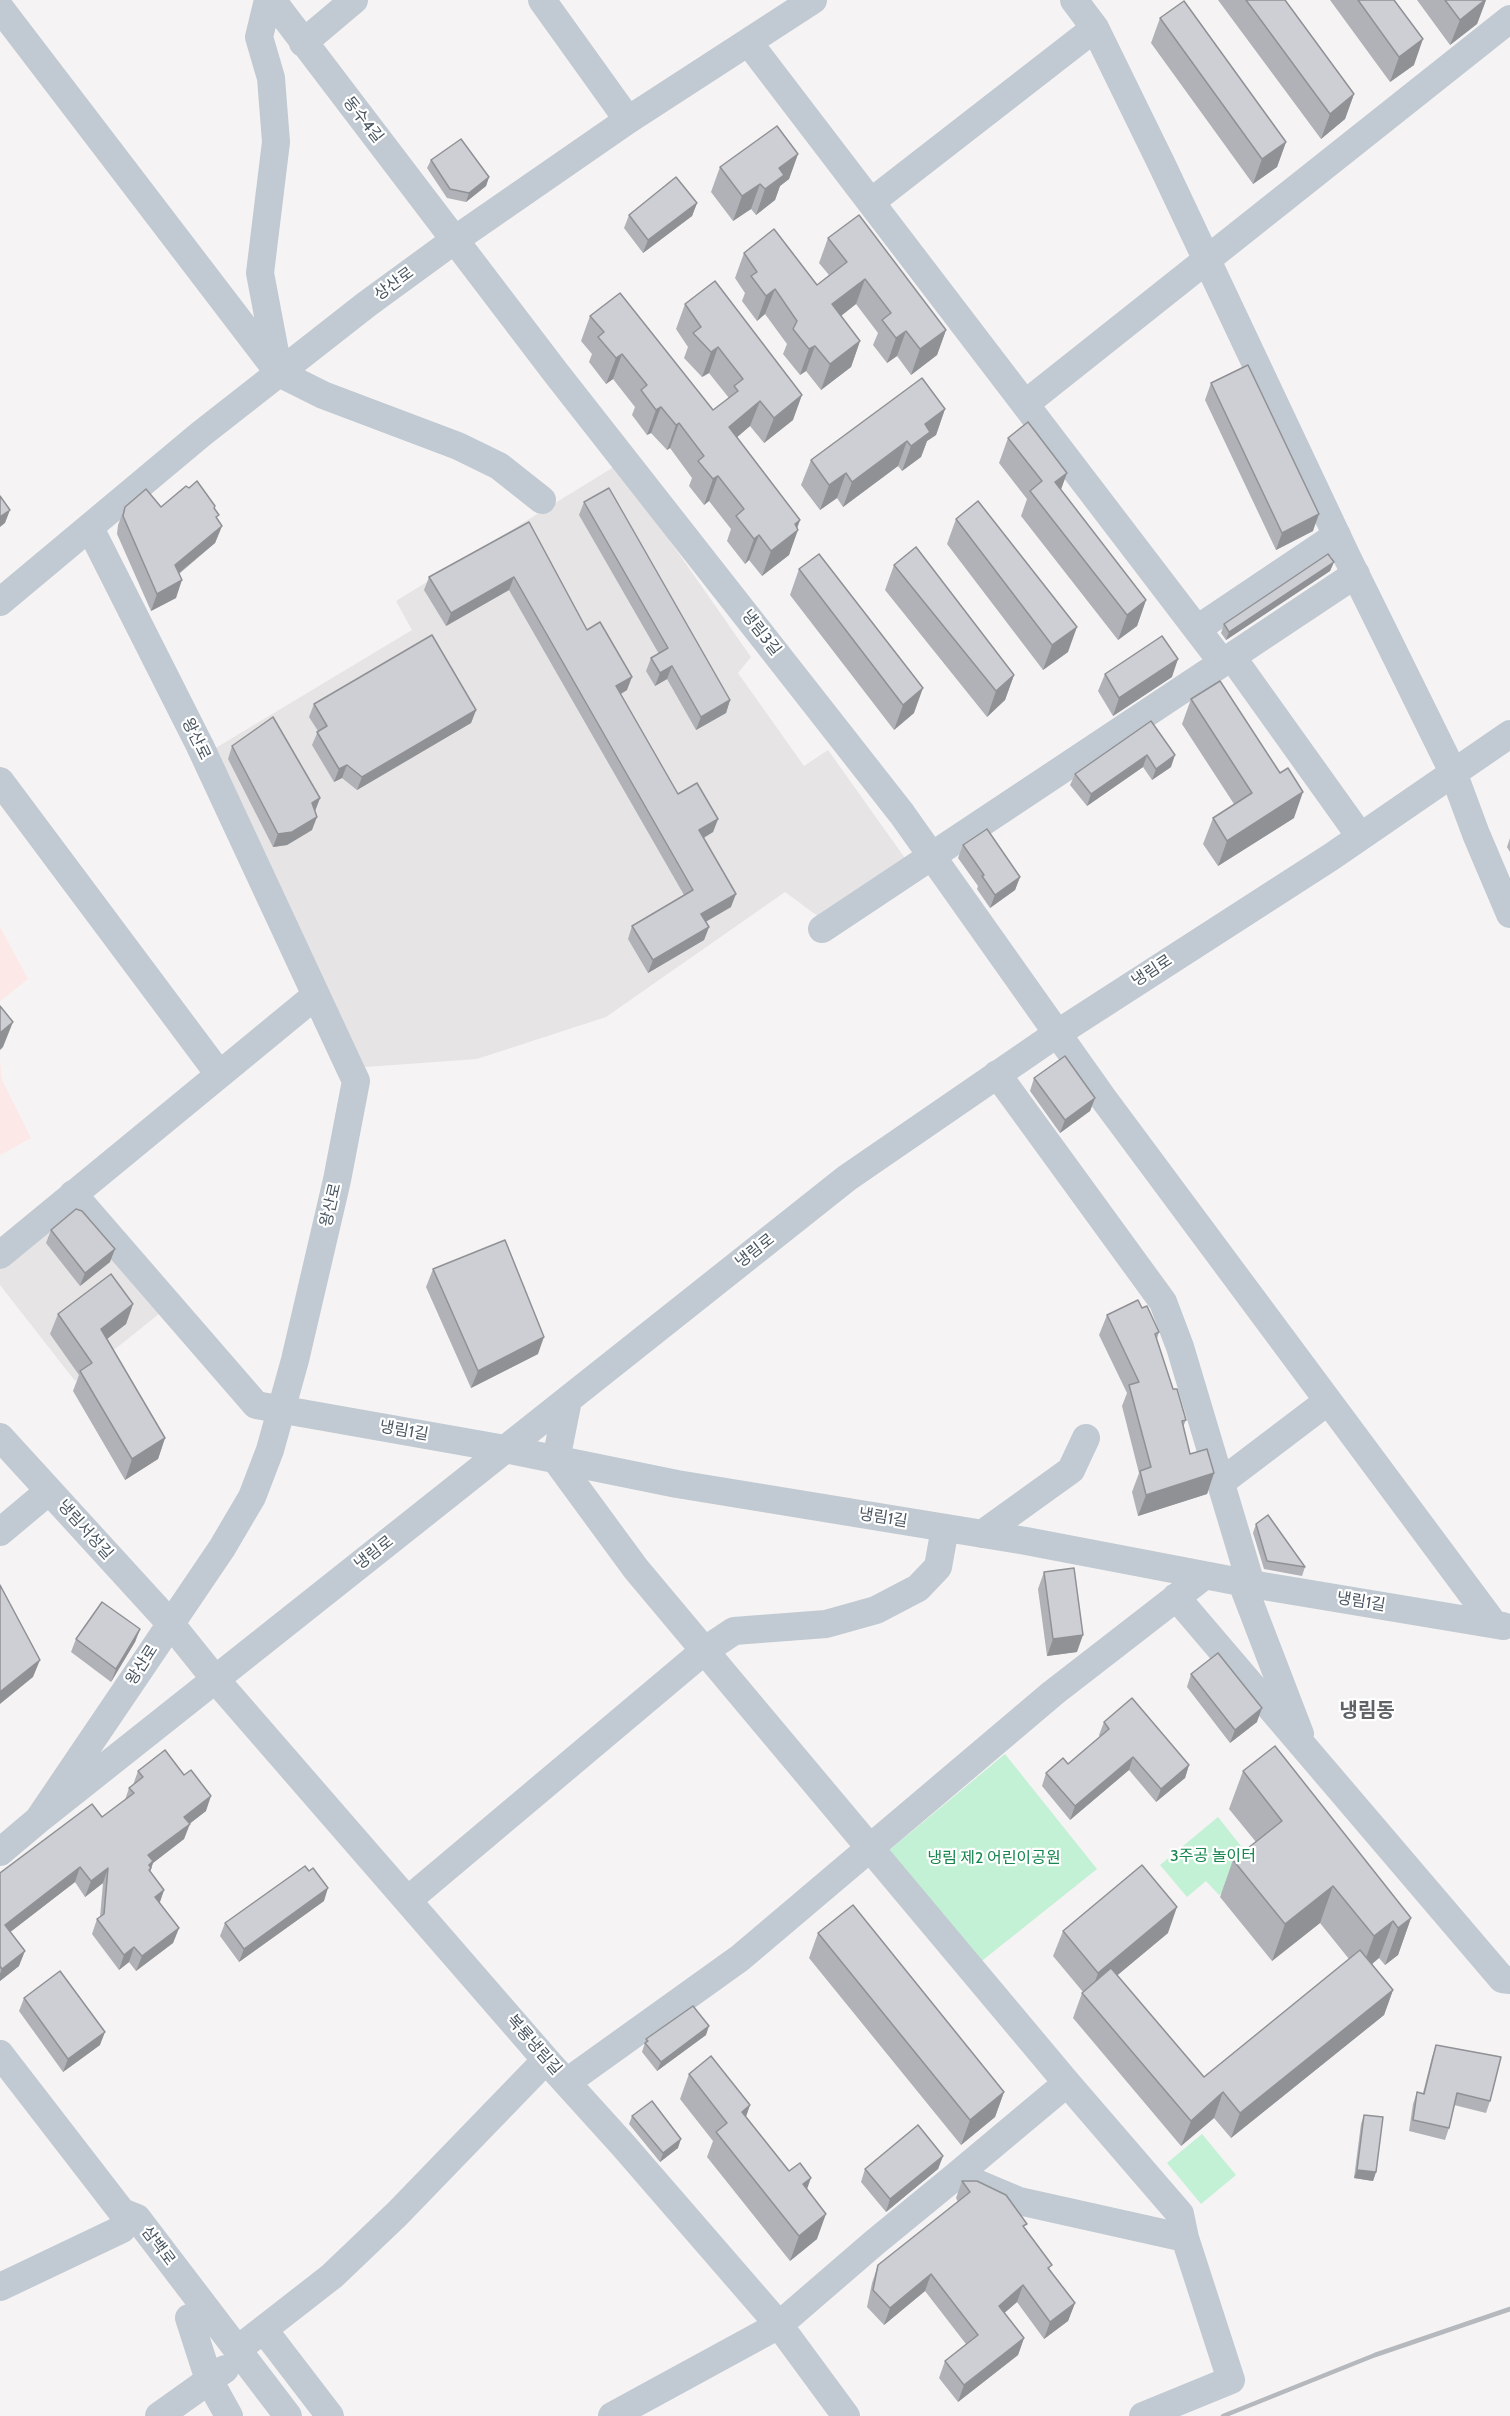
<!DOCTYPE html>
<meta charset="utf-8">
<style>
body{margin:0}
canvas{display:block;background:#f5f3f3}
</style>
<canvas width="1510" height="2416"></canvas>
<script>
const c = document.querySelector('canvas').getContext('2d');
c.lineJoin = 'round';
function paint(path, color) { c.fillStyle = color; c.fill(path, 'evenodd'); }
const toPath = rows => new Path2D(rows.map(r => 'M' + r).join(''));
function strokePath(path, color, width, dash) { c.strokeStyle = color; c.lineWidth = width; c.lineCap = dash ? 'butt' : 'round'; c.setLineDash(dash || []); c.stroke(path); }
function write(font, color, halo, rows, align = 'center') {
  c.font = font + ' Cabin,"Noto Sans KR",sans-serif'; c.lineWidth = 4.5; c.setLineDash([]); c.textBaseline = 'middle'; c.strokeStyle = halo; c.fillStyle = color; for (const [text, x, y, turn = 0] of rows) {
    c.save(); c.translate(x, y); c.rotate((+turn || 0) * Math.PI / 180); c.textAlign = isNaN(turn) ? turn : align; if (halo) c.strokeText(text, 0, 0); c.fillText(text, 0, 0); c.restore();
  }
}
const education = toPath([
 [617,465,751,657,738,673,804,766,828,750,907,861,823,920,785,892,606,1017,477,1059,365,1067,214,749,412,630,396,601],
 [66,1215,82,1217,159,1314,75,1381,0,1285,0,1268]
]);
const medical = toPath([
 [0,927,28,979,0,1001],
 [0,1060,2,1080,31,1138,0,1155]
]);
const green = toPath([
 [1005,1754,1097,1869,978,1964,886,1853],
 [1218,1817,1256,1865,1219,1895,1206,1881,1187,1897,1160,1865],
 [1202,2134,1236,2175,1201,2204,1167,2163]
]);
const minor = toPath([
 [268,0,259,37,271,78,276,142,260,273,278,368],
 [272,0,556,373,902,814,1103,1098,1494,1624],
 [542,0,628,120],
 [1074,0,1095,28,1163,167,1346,555,1453,772,1476,834,1510,914],
 [0,8,279,373,323,395,458,446,499,466,542,500],
 [303,43,354,0],
 [749,43,1222,662],
 [871,202,1095,28],
 [1025,404,1510,19],
 [0,602,201,434,367,304,456,239,628,120,813,0],
 [1197,629,1337,535],
 [1232,657,1360,836],
 [0,781,219,1074],
 [822,929,1356,574],
 [997,1074,1163,1302,1180,1347,1251,1584],
 [73,1194,256,1405,505,1449,677,1484,1026,1541,1251,1584,1503,1626],
 [0,1255,315,996],
 [568,1400,556,1460,636,1569,1067,2083,1180,2214,1185,2238,1019,2201,957,2175,874,2243,779,2325,612,2416],
 [0,1437,170,1623,215,1679,546,2060,623,2145,779,2325,846,2416],
 [1220,1483,1328,1401],
 [0,1532,49,1491],
 [982,1534,1071,1470,1086,1438],
 [1242,1583,1300,1734],
 [1176,1597,1502,1979,1510,1980],
 [38,1820,847,1178,1058,1033,1331,857,1510,734],
 [0,1852,38,1820,222,1548,252,1497,270,1450,295,1360,337,1180,356,1081,200,746,90,528],
 [408,1900,704,1651,734,1631,826,1624,876,1610,918,1588,938,1567,945,1528],
 [0,2054,122,2212,137,2218,288,2416],
 [567,2082,740,1958,1053,1693,1204,1576],
 [957,2175,1067,2083],
 [0,2287,122,2229],
 [189,2318,209,2380,229,2416],
 [264,2330,330,2416],
 [237,2350,332,2276,397,2214,546,2060],
 [159,2416,225,2369],
 [1143,2416,1231,2380,1185,2238]
]);
const rail = toPath([
 [1223,2416,1375,2355,1510,2309]
]);
const wall = toPath([
 [1218,0,1285,0,1354,94,1345,119,1321,139],
 [1330,0,1394,0,1414,65,1390,82],
 [1417,0,1486,0,1477,24,1450,45],
 [1160,18,1286,142,1277,167,1253,184,1151,43],
 [798,154,789,179,780,186,775,200,756,215,751,209,733,221,711,192,720,167],
 [431,160,489,177,486,186,466,202,447,198,427,168],
 [697,203,692,216,643,253,624,228,629,215],
 [828,238,946,330,937,355,911,375,897,356,887,363,873,345,878,333,856,304,841,316,860,341,851,367,821,390,806,371,800,375,783,354,787,344,765,314,757,321,742,301,745,293,735,278,744,253,817,285,829,275,819,263],
 [685,304,793,420,764,443,750,426,737,437,800,520,789,555,762,576,749,560,745,564,727,541,731,529,709,501,704,505,689,486,692,478,670,448,667,450,651,433,647,435,632,415,635,407,613,379,606,384,589,362,592,354,581,341,590,316,713,410,729,398,709,373,702,377,684,358,688,347,676,329],
 [1211,383,1313,531,1276,550,1205,400],
 [945,409,936,435,927,441,921,457,902,471,898,466,843,507,837,498,820,510,801,485,811,460],
 [1008,438,1061,490,1146,600,1137,626,1118,640,1021,516,1027,499,999,463],
 [584,502,730,700,726,713,696,730,667,679,655,686,646,671,651,658,659,654,579,515],
 [215,506,214,509,217,519,222,526,215,543,179,574,176,598,151,611,117,534,118,525,125,507],
 [956,519,1068,652,1043,670,947,544],
 [529,522,587,630,627,690,621,694,678,794,718,819,713,832,704,838,731,907,706,921,709,927,704,940,648,973,628,939,632,926,684,895,509,590,446,626,424,590,429,577],
 [1334,562,1330,571,1226,640,1221,633,1224,624],
 [894,565,1014,675,1005,700,987,717,885,590],
 [799,569,914,713,894,730,790,595],
 [1105,674,1172,677,1113,716,1098,691],
 [1191,699,1294,818,1218,866,1203,844,1213,818,1234,804,1182,724],
 [314,704,476,710,471,723,357,790,342,778,334,782,312,745,318,731,309,717],
 [1151,721,1171,767,1152,780,1143,767,1087,806,1070,785,1075,774],
 [232,746,320,798,315,811,312,830,287,845,273,847,228,759],
 [1510,838,1510,852,1507,847],
 [963,845,1020,877,1015,890,990,908,977,889,978,886,958,858],
 [1034,1078,1095,1098,1090,1111,1060,1133,1030,1091],
 [51,1230,110,1262,80,1286,46,1243],
 [433,1269,538,1354,471,1388,426,1287],
 [133,1304,126,1324,107,1339,165,1438,158,1459,125,1480,73,1391,79,1375,50,1334,58,1314],
 [1142,1308,1159,1332,1157,1339,1173,1389,1186,1420,1183,1427,1190,1454,1214,1473,1207,1494,1138,1516,1132,1492,1139,1473,1122,1406,1127,1393,1099,1335,1107,1315],
 [1256,1524,1305,1567,1302,1576,1264,1569,1253,1533],
 [1044,1572,1077,1652,1047,1656,1038,1589],
 [140,1629,135,1642,111,1682,71,1652,76,1639],
 [1191,1674,1257,1722,1230,1743,1187,1687],
 [1104,1722,1189,1765,1185,1778,1156,1802,1129,1770,1070,1820,1042,1786,1046,1773,1068,1764,1100,1737,1099,1735],
 [138,1771,206,1811,189,1824,184,1839,153,1863,151,1868,150,1872,164,1890,159,1903,179,1928,173,1943,136,1971,129,1962,119,1970,92,1934,97,1919,100,1917,103,1883,85,1897,75,1882,10,1932,19,1966,0,1981,0,1873,102,1817,125,1800,129,1788,133,1785],
 [1243,1771,1411,1918,1398,1955,1385,1965,1379,1958,1372,1964,1393,1990,1384,2015,1231,2138,1214,2118,1181,2146,1073,2018,1082,1993,1083,1992,1053,1956,1063,1931,1168,1933,1117,1975,1204,2077,1349,1959,1320,1923,1272,1961,1220,1897,1233,1860,1256,1842,1229,1809],
 [324,1901,239,1962,220,1936,225,1923],
 [818,1933,1004,2092,995,2117,961,2145,809,1958],
 [24,1998,100,2045,63,2072,19,2011],
 [706,2035,657,2071,642,2052,646,2039],
 [1436,2045,1490,2101,1486,2113,1454,2105,1449,2128,1445,2140,1409,2131,1413,2104,1417,2092,1423,2093,1432,2057],
 [689,2074,750,2105,746,2117,789,2171,807,2190,817,2239,790,2261,707,2157,713,2141,680,2099],
 [1364,2115,1376,2172,1373,2181,1354,2178,1361,2124],
 [632,2116,678,2148,660,2162,629,2124],
 [943,2156,938,2169,886,2212,861,2182,865,2169],
 [962,2181,1025,2229,1050,2270,1075,2303,1068,2321,1044,2339,1017,2302,1004,2313,1024,2338,1018,2355,958,2402,939,2378,945,2361,966,2344,925,2291,884,2325,867,2307,872,2283,878,2265,958,2202,956,2198]
]);
const shadedWall = toPath([
 [1486,0,1477,24,1450,45,1460,20],
 [1423,39,1414,65,1390,82,1399,57],
 [1354,94,1345,119,1321,139,1330,114],
 [1286,142,1277,167,1253,184,1262,159],
 [798,154,789,179,780,186,775,200,756,215,765,189,779,168],
 [489,177,486,186,466,202,469,193],
 [760,184,751,209,733,221,742,196],
 [697,203,692,216,643,253,648,240],
 [865,279,856,304,823,330,832,304],
 [775,289,765,314,757,321,766,296],
 [946,330,937,355,911,375,920,349],
 [906,331,897,356,887,363,896,338],
 [860,341,851,367,821,390,830,364],
 [815,346,806,371,800,375,809,349],
 [718,347,709,373,702,377,711,352],
 [622,354,613,379,606,384,616,358],
 [802,395,793,420,764,443,774,418],
 [760,401,750,426,720,452,729,427],
 [661,407,651,433,647,435,656,410],
 [945,409,936,435,927,441,921,457,902,471,911,446,925,424],
 [679,423,670,448,667,450,676,425],
 [907,441,898,466,843,507,852,482],
 [846,473,837,498,820,510,829,485],
 [1067,473,1058,498,1055,482],
 [718,476,709,501,704,505,713,479],
 [10,510,5,523,0,527,0,517],
 [1319,514,1313,531,1276,550,1282,533],
 [800,520,795,532,798,530,789,555,762,576,771,551,795,524],
 [222,526,215,543,168,582,175,565],
 [759,535,749,560,745,564,754,539],
 [1334,562,1330,571,1226,640,1229,632],
 [514,577,509,590,446,626,451,613],
 [182,580,176,598,151,611,157,594],
 [1146,600,1137,626,1118,640,1127,615],
 [1077,627,1068,652,1043,670,1052,645],
 [1178,659,1172,677,1113,716,1119,698],
 [672,666,667,679,655,686,660,673],
 [1014,675,1005,700,987,717,996,691],
 [632,677,627,690,612,699,616,686],
 [923,688,914,713,894,730,903,705],
 [730,700,726,713,696,730,701,717],
 [476,710,471,723,357,790,362,777],
 [1147,755,1143,767,1087,806,1091,794],
 [1175,755,1171,767,1152,780,1156,769],
 [347,765,342,778,334,782,339,769],
 [1303,792,1294,818,1218,866,1227,841],
 [320,798,315,811,312,803],
 [317,817,312,830,287,845,273,847,278,834],
 [718,819,713,832,694,843,699,830],
 [1020,877,1015,890,990,908,995,895],
 [736,894,731,907,697,927,701,914],
 [709,927,704,940,648,973,653,960],
 [13,1022,3,1047,0,1050,0,1033],
 [1095,1098,1090,1111,1060,1133,1065,1120],
 [115,1249,110,1262,80,1286,85,1273],
 [133,1304,126,1324,93,1350,101,1329],
 [544,1337,538,1354,471,1388,478,1371],
 [165,1438,158,1459,125,1480,132,1459],
 [1214,1473,1207,1494,1138,1516,1146,1495],
 [140,1629,135,1642,111,1682,116,1669],
 [1083,1635,1077,1652,1047,1656,1053,1639],
 [40,1660,33,1677,0,1704,0,1692],
 [1262,1708,1257,1722,1230,1743,1235,1730],
 [1133,1757,1129,1770,1070,1820,1075,1806],
 [1189,1765,1185,1778,1156,1802,1161,1789],
 [211,1796,206,1811,179,1832,184,1817],
 [190,1824,184,1839,153,1863,146,1883,148,1855],
 [80,1867,75,1882,0,1940,5,1925],
 [108,1868,103,1883,85,1897,91,1881],
 [1333,1886,1320,1923,1272,1961,1285,1924],
 [328,1888,324,1901,239,1962,244,1949],
 [164,1890,159,1905,155,1897],
 [1177,1907,1168,1933,1089,1999,1098,1973],
 [1411,1918,1398,1955,1385,1965,1398,1928],
 [1393,1921,1379,1958,1360,1974,1374,1936],
 [179,1928,173,1943,136,1971,142,1956],
 [134,1947,129,1962,119,1970,124,1955],
 [25,1951,19,1966,0,1981,0,1974,2,1969],
 [1393,1990,1384,2015,1231,2138,1240,2113],
 [709,2026,706,2035,657,2071,661,2062],
 [105,2032,100,2045,63,2072,68,2059],
 [1004,2092,995,2117,961,2145,970,2120],
 [1223,2092,1214,2118,1181,2146,1191,2121],
 [750,2105,741,2130,742,2112],
 [681,2139,678,2148,660,2162,663,2153],
 [943,2156,938,2169,886,2212,890,2199],
 [1357,2170,1376,2172,1373,2181,1354,2178],
 [811,2178,802,2203,803,2184],
 [826,2214,817,2239,790,2261,799,2236],
 [931,2274,925,2291,884,2325,890,2308],
 [1023,2285,1017,2302,993,2323,999,2306],
 [1075,2303,1068,2321,1044,2339,1050,2322],
 [1024,2338,1018,2355,958,2402,964,2385]
]);
const building = toPath([
 [1246,0,1285,0,1354,94,1330,114,1246,0],
 [1358,0,1394,0,1423,39,1399,57,1358,0],
 [1445,0,1485,0,1460,20,1445,0],
 [1184,1,1286,142,1262,159,1160,18,1184,1],
 [777,126,798,154,779,168,784,175,765,189,760,184,742,196,720,167,777,126],
 [461,139,489,177,469,193,450,189,431,160,461,139],
 [676,177,697,203,648,240,629,215,676,177],
 [859,215,946,330,920,349,906,331,896,338,882,320,891,313,865,279,832,304,860,341,830,364,815,346,809,349,793,329,797,321,775,289,766,296,751,276,757,272,744,253,774,229,817,285,847,262,828,238,859,215],
 [715,281,802,395,774,418,760,401,729,427,800,520,795,524,798,530,771,551,759,535,754,539,736,516,744,509,718,476,713,479,698,461,704,456,679,423,676,425,661,407,656,410,641,390,647,385,622,354,616,358,598,337,604,332,590,316,620,293,713,410,738,391,734,386,743,379,718,347,711,352,693,333,701,327,685,304,715,281],
 [1248,365,1319,514,1282,533,1211,383,1248,365],
 [922,378,945,409,925,424,930,432,911,446,907,441,852,482,846,473,829,485,811,460,922,378],
 [1028,422,1067,473,1055,482,1146,600,1127,615,1030,491,1042,481,1008,438,1028,422],
 [197,481,215,506,214,508,219,515,216,517,222,526,175,565,182,580,157,594,123,516,125,507,146,489,161,507,186,486,189,488,197,481],
 [609,488,730,700,701,717,672,666,660,673,651,658,668,648,584,502,609,488],
 [0,496,10,510,0,517,0,496],
 [978,501,1077,627,1052,645,956,519,978,501],
 [529,522,587,630,600,622,632,677,616,686,678,794,697,783,718,819,699,830,736,894,701,914,709,927,653,960,632,926,693,890,514,577,451,613,429,577,529,522],
 [916,547,1014,675,996,691,894,565,916,547],
 [819,554,923,688,903,705,799,569,819,554],
 [1328,554,1334,562,1229,632,1224,624,1328,554],
 [432,635,476,710,362,777,347,765,339,769,317,732,327,726,314,704,432,635],
 [1162,636,1178,659,1119,698,1105,674,1162,636],
 [1220,681,1280,773,1288,768,1303,792,1227,841,1213,818,1252,793,1191,699,1220,681],
 [273,717,320,798,312,803,317,817,292,832,278,834,232,746,273,717],
 [1151,721,1175,755,1156,769,1147,755,1091,794,1075,774,1151,721],
 [987,829,1020,877,995,895,982,876,984,875,963,845,987,829],
 [0,1006,13,1022,0,1033,0,1006],
 [1065,1056,1095,1098,1065,1120,1034,1078,1065,1056],
 [76,1209,82,1211,115,1249,85,1273,51,1230,76,1209],
 [505,1240,544,1337,478,1371,433,1269,505,1240],
 [111,1274,133,1304,101,1329,165,1438,132,1459,80,1371,92,1363,58,1314,111,1274],
 [1138,1300,1142,1308,1147,1306,1159,1332,1155,1334,1173,1389,1177,1389,1186,1420,1182,1421,1190,1454,1207,1449,1214,1473,1146,1495,1140,1471,1151,1467,1129,1385,1139,1382,1107,1315,1138,1300],
 [1268,1515,1305,1567,1267,1561,1256,1524,1268,1515],
 [1074,1568,1083,1635,1053,1639,1044,1572,1074,1568],
 [0,1585,40,1660,0,1692,0,1585],
 [102,1602,140,1629,116,1669,76,1639,102,1602],
 [1218,1653,1262,1708,1235,1730,1191,1674,1218,1653],
 [1132,1698,1189,1765,1161,1789,1133,1757,1075,1806,1046,1773,1063,1758,1068,1764,1109,1729,1104,1722,1132,1698],
 [1275,1746,1411,1918,1398,1928,1393,1921,1374,1936,1333,1886,1285,1924,1233,1860,1282,1821,1243,1771,1275,1746],
 [165,1750,184,1775,191,1770,211,1796,184,1817,190,1824,148,1855,153,1861,149,1865,151,1868,149,1870,164,1890,155,1897,179,1928,142,1956,134,1947,124,1955,97,1919,104,1914,108,1868,91,1881,80,1867,5,1925,25,1951,2,1969,0,1966,0,1873,92,1804,102,1817,134,1793,129,1788,143,1777,138,1771,165,1750],
 [1142,1865,1177,1907,1098,1973,1063,1931,1142,1865],
 [305,1866,309,1871,313,1868,328,1888,244,1949,225,1923,305,1866],
 [853,1905,1004,2092,970,2120,818,1933,853,1905],
 [1360,1950,1393,1990,1240,2113,1223,2092,1191,2121,1082,1993,1111,1968,1204,2077,1360,1950],
 [60,1971,105,2032,68,2059,24,1998,60,1971],
 [693,2006,709,2026,661,2062,645,2043,648,2041,646,2039,693,2006],
 [1436,2045,1501,2057,1490,2101,1457,2093,1449,2128,1413,2120,1417,2092,1424,2094,1436,2045],
 [711,2056,750,2105,742,2112,789,2171,800,2163,811,2178,803,2184,826,2214,799,2236,716,2132,727,2123,689,2074,711,2056],
 [652,2101,681,2139,663,2153,632,2116,652,2101],
 [1364,2115,1383,2117,1376,2172,1357,2170,1364,2115],
 [918,2125,943,2156,890,2199,865,2169,918,2125],
 [962,2181,977,2181,1006,2195,1027,2224,1023,2226,1052,2265,1048,2268,1075,2303,1050,2322,1023,2285,999,2306,1024,2338,964,2385,945,2361,978,2335,931,2274,890,2308,873,2290,878,2265,970,2192,962,2181]
]);
const streetNames = [
 ["동수4길",363,120,52],
 ["상산로",394,284,-36],
 ["냉림3길",761,633,52],
 ["왕산로",196,739,64],
 ["냉림로",1152,971,-33],
 ["왕산로",331,1205,-77],
 ["냉림로",755,1251,-38],
 ["냉림1길",404,1431,10],
 ["냉림1길",883,1518,9],
 ["냉림서성길",85,1530,48],
 ["냉림로",374,1553,-38],
 ["냉림1길",1361,1602,9],
 ["왕산로",142,1665,-57],
 ["복룡냉림길",534,2045,49],
 ["삼백로",158,2246,53]
];
const parkNames = [
 ["3주공 놀이터",1213,1856],
 ["냉림 제2 어린이공원",994,1858]
];
const quarterNames = [
 ["냉림동",1367,1711]
];
paint(education, '#e6e4e5');
paint(medical, '#fce8e6');
paint(green, '#c3f1d5');
strokePath(minor, '#c1cad2', 28);
strokePath(rail, '#b5b8bd', 4.5);
paint(wall, '#b0b2b7');
paint(shadedWall, '#909195');
paint(building, '#cdcfd5');
strokePath(building, '#909195', 1.5);
write('16px', '#4a5661', '#fff', streetNames);
write('16px', '#17864f', '#fff', parkNames);
write('bold 20px', '#5f6368', '#fff', quarterNames);
</script>
